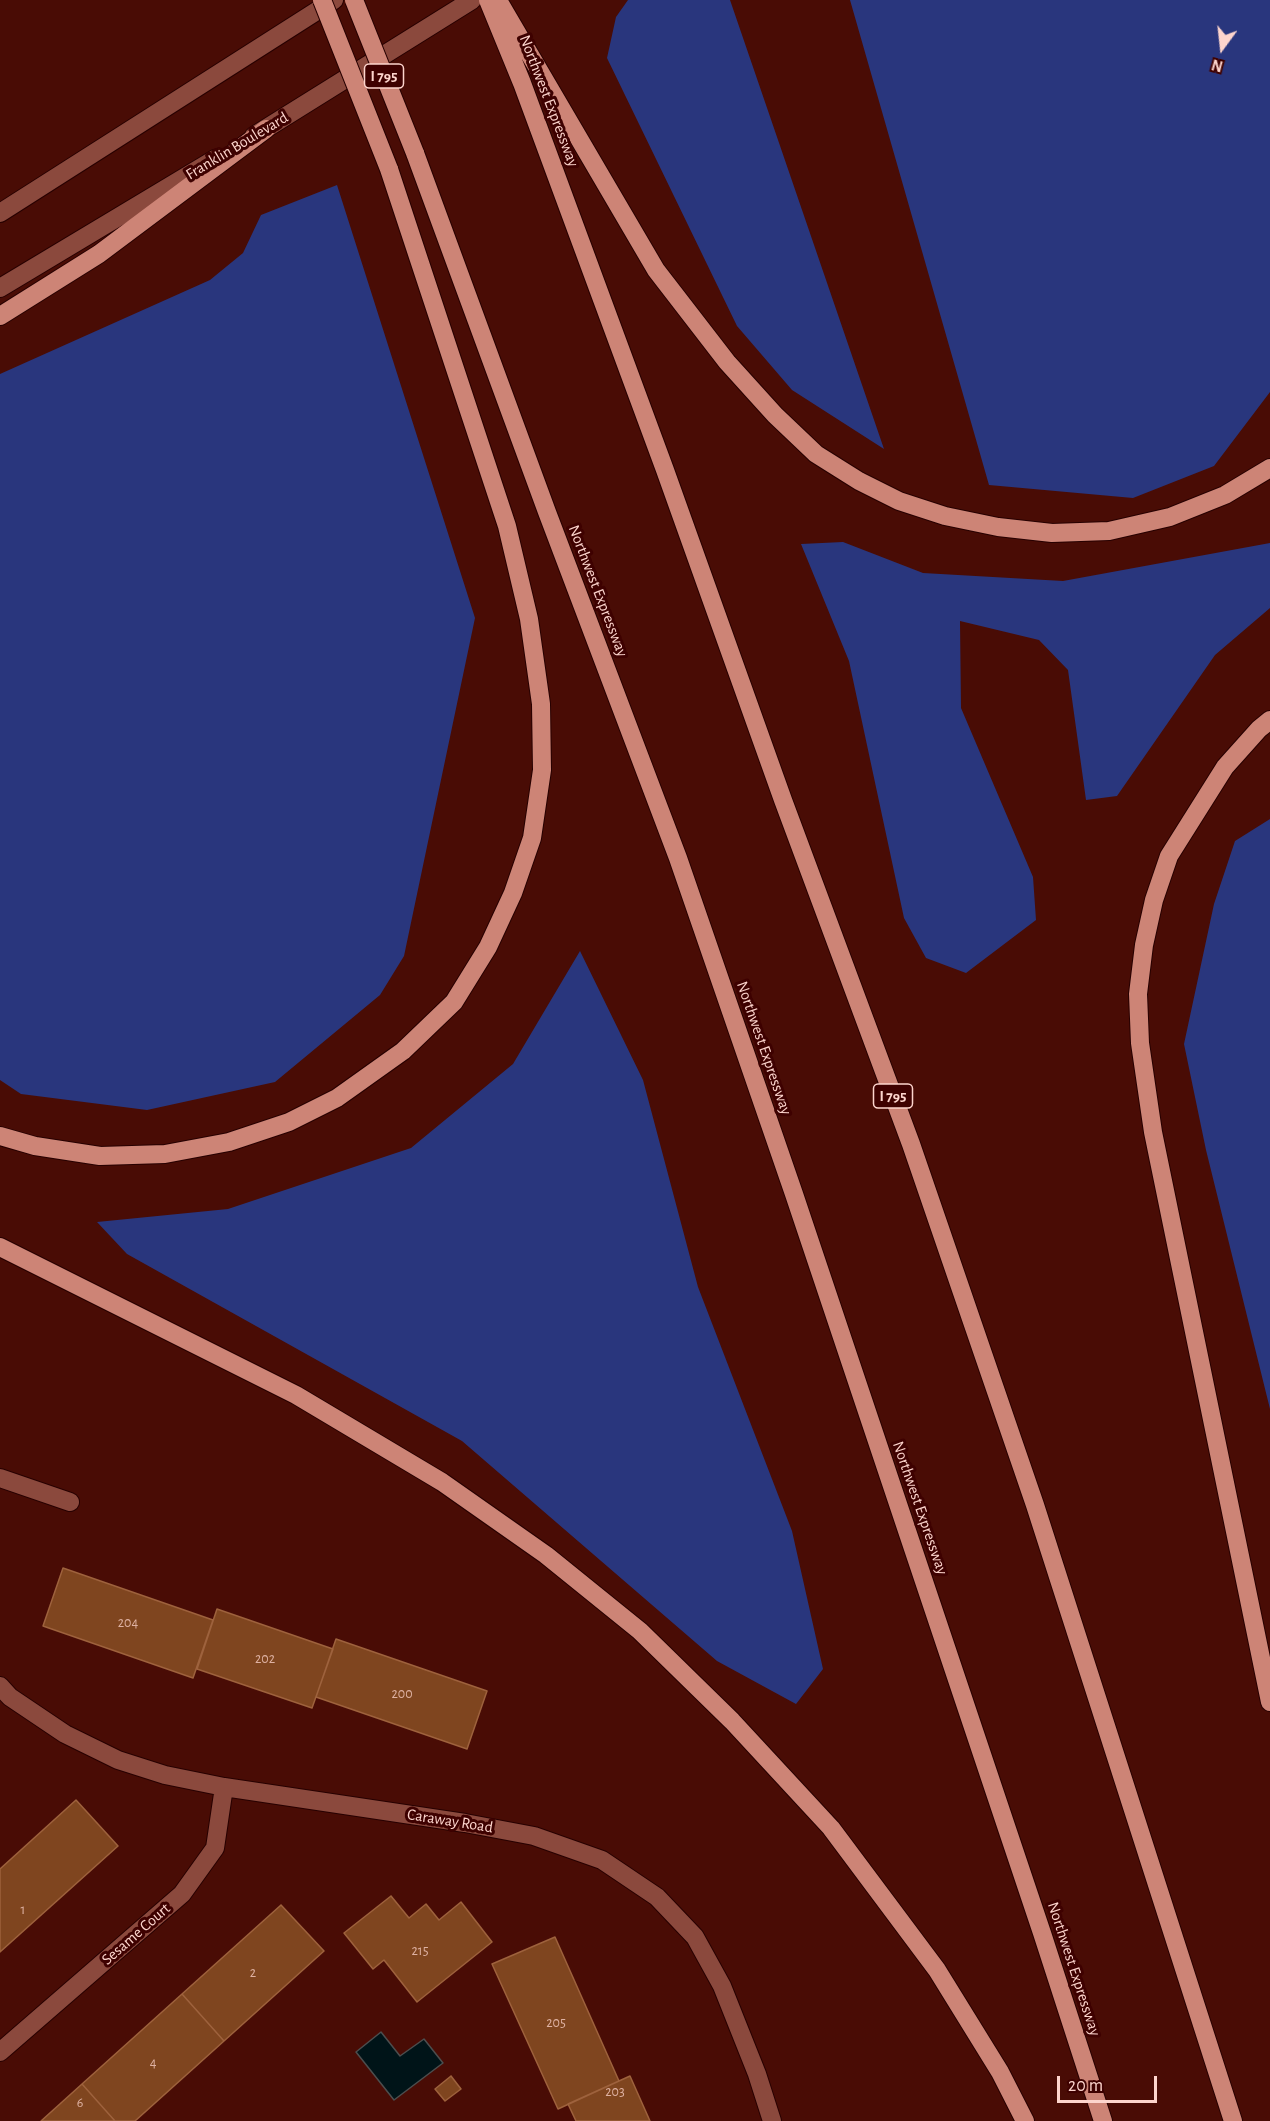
<!DOCTYPE html>
<style>
body{margin:0}
#map{position:relative;width:1270px;height:2121px;overflow:hidden;background:#490c05;font-family:"Alegreya Sans",sans-serif}
canvas{display:block}
.north{position:absolute;left:1192px;top:18px;width:60px;height:60px;-webkit-text-stroke:4px #3e0100;paint-order:stroke;rotate:195deg;font-size:16px;font-weight:700;line-height:24px;text-align:center;color:#fdd5cd}
.north::after{content:'';display:block;margin:auto;width:21px;height:27px;background:#fdd5cd;clip-path:polygon(50% 0,100% 100%,50% 72%,0 100%)}
.scale{position:absolute;left:1057px;top:2076px;width:100px;height:27px;box-sizing:border-box;border:3px solid #fdd5cd;border-top:0;padding-left:8px;font-size:18px;line-height:21px;white-space:nowrap;color:#fdd5cd;-webkit-text-stroke:4px #3e0100;paint-order:stroke}
</style>
<div id="map">
<canvas width="1270" height="2121"></canvas>
<div class="north">N</div>
<div class="scale">20 m</div>
</div>
<script>
const c = document.querySelector('canvas').getContext('2d');
c.lineJoin = 'round';
function paint(path, color) { c.fillStyle = color; c.fill(path, 'evenodd'); }
const toPath = rows => new Path2D(rows.map(r => 'M' + r).join(''));
function strokePath(path, color, width, dash) { c.strokeStyle = color; c.lineWidth = width; c.lineCap = dash ? 'butt' : 'round'; c.setLineDash(dash || []); c.stroke(path); }
function write(font, color, halo, rows, align = 'center') {
  c.font = font + ' "Alegreya Sans",sans-serif'; c.lineWidth = 6; c.setLineDash([]); c.textBaseline = 'middle'; c.strokeStyle = halo; c.fillStyle = color; for (const [text, x, y, turn = 0] of rows) {
    c.save(); c.translate(x, y); c.rotate((+turn || 0) * Math.PI / 180); c.textAlign = isNaN(turn) ? turn : align; if (halo) c.strokeText(text, 0, 0); c.fillText(text, 0, 0); c.restore();
  }
}
const green = toPath([
 [628,0,730,0,884,449,792,390,737,326,607,58,616,17],
 [850,0,1270,0,1270,392,1214,466,1133,498,989,485],
 [337,185,475,618,404,956,380,995,275,1082,147,1110,21,1094,0,1080,0,374,210,280,243,253,261,215],
 [843,542,923,573,1063,581,1270,543,1270,608,1215,655,1117,796,1086,800,1068,670,1039,640,960,621,961,708,1033,877,1036,920,966,973,926,958,904,918,849,661,801,544],
 [1270,819,1270,1409,1206,1150,1184,1044,1214,904,1235,841],
 [580,951,643,1080,698,1287,792,1531,823,1669,796,1704,717,1661,462,1441,127,1254,97,1222,228,1209,411,1148,513,1064]
]);
const water = toPath([
 [381,2032,400,2056,424,2039,443,2063,394,2100,356,2052,381,2032]
]);
const building = toPath([
 [63,1568,213,1620,193,1678,43,1626,63,1568],
 [217,1609,333,1649,312,1708,197,1669,217,1609],
 [336,1639,487,1691,467,1749,316,1697,336,1639],
 [76,1800,118,1846,0,1952,0,1869,76,1800],
 [391,1896,409,1918,426,1904,439,1920,461,1902,492,1942,417,2002,384,1960,373,1969,344,1933,391,1896],
 [281,1905,324,1951,224,2041,182,1994,281,1905],
 [555,1937,619,2081,558,2109,492,1964,555,1937],
 [182,1994,224,2041,135,2121,115,2121,82,2084,182,1994],
 [451,2076,461,2089,445,2101,435,2089,451,2076],
 [630,2076,650,2121,576,2121,568,2104,630,2076],
 [82,2084,115,2121,41,2121,82,2084]
]);
const minor = toPath([
 [0,1478,70,1502],
 [0,1686,10,1697,65,1734,118,1760,165,1775,224,1787,465,1823,534,1836,602,1860,657,1897,695,1937,722,1986,757,2074,772,2121],
 [0,2052,182,1894,215,1848,224,1787]
]);
const secondary = toPath([
 [254,136,472,0],
 [0,213,334,0],
 [0,288,215,159]
]);
const motorway = toPath([
 [488,0,522,83,665,470,783,800,911,1144,1035,1505,1233,2121],
 [499,2,656,270,727,362,775,415,816,454,859,481,899,501,945,516,998,527,1052,533,1109,531,1170,517,1225,495,1270,468],
 [415,153,547,512,678,858,794,1194,1042,1933,1103,2121],
 [0,316,99,254,266,129],
 [1270,720,1259,729,1225,767,1169,856,1154,900,1144,945,1138,994,1140,1043,1153,1132,1270,1702],
 [0,1136,35,1146,100,1156,165,1154,229,1142,289,1122,337,1098,403,1051,454,1002,488,947,513,893,532,838,542,770,541,704,529,619,507,526,389,169],
 [0,1247,296,1395,442,1482,546,1555,640,1631,732,1721,831,1828,937,1970,1000,2072,1025,2121]
]);
const motorwayBridge = toPath([
 [322,0,389,169],
 [354,0,415,153]
]);
const numberNames = [
 ["204",128,1623],
 ["202",265,1659],
 ["200",402,1694],
 ["1",23,1910],
 ["215",420,1951],
 ["2",253,1973],
 ["205",556,2023],
 ["4",153,2063],
 ["203",615,2092],
 ["6",80,2103]
];
const shields = [
 [384,76,39],
 [893,1096,39]
];
const shieldNames = [
 ["I 795",384,76],
 ["I 795",893,1096]
];
const streetNames = [
 ["Northwest Expressway",549,101,69],
 ["Franklin Boulevard",237,146,-31],
 ["Northwest Expressway",598,591,69],
 ["Northwest Expressway",764,1048,71],
 ["Northwest Expressway",920,1508,71],
 ["Caraway Road",450,1821,9],
 ["Sesame Court",136,1934,-41],
 ["Northwest Expressway",1074,1969,72]
];
paint(green, '#29367d');
paint(water, '#001418');
strokePath(water, '#4c4e4e', 1.5);
paint(building, '#7f451f');
strokePath(building, '#9e623d', 1.5);
strokePath(minor, '#270000', 20);
strokePath(secondary, '#270000', 20);
strokePath(motorway, '#270000', 20);
strokePath(minor, '#8b493d', 18);
strokePath(secondary, '#8b493d', 18);
strokePath(motorway, '#cd8476', 18);
strokePath(motorwayBridge, '#270000', 20, []);
strokePath(motorwayBridge, '#cd8476', 18);
write('14px', '#deb1a2', null, numberNames);
for (const [x, y, w] of shields) { const box = new Path2D(); box.roundRect(x - w / 2, y - 12, w, 24, 4.5); c.fillStyle = '#3e0100'; c.fill(box); strokePath(box, '#fdd5cd', 1.5); }
write('bold 15px', '#fdd5cd', null, shieldNames);
write('16px', '#fdd5cd', '#3e0100', streetNames);
</script>
